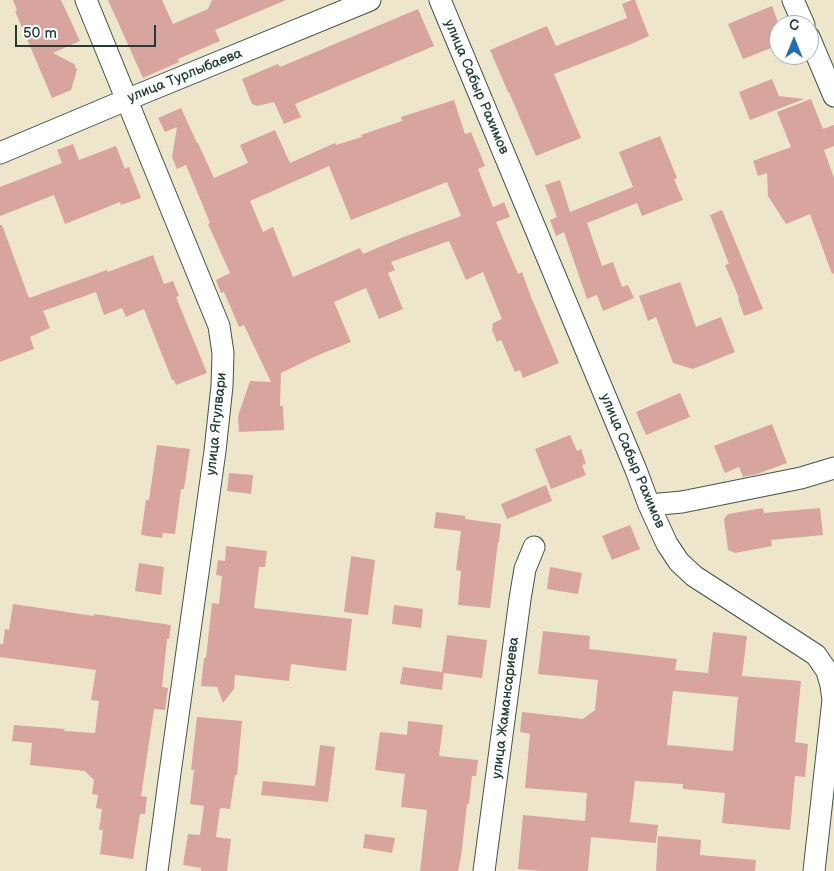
<!DOCTYPE html>
<meta charset="utf-8">
<style>
body{margin:0}
#map{position:relative;width:834px;height:871px;overflow:hidden;background:#eee6cb;font-family:"Balsamiq Sans",sans-serif}
canvas{display:block}
.north{position:absolute;left:769px;top:15px;width:50px;height:50px;box-sizing:border-box;background:#fff;border:1px solid #a5b1ae;border-radius:50%;rotate:0deg;font-size:14px;font-weight:700;line-height:20px;text-align:center;color:#1f3d34}
.north::after{content:'';display:block;margin:auto;width:18px;height:22px;background:#1f6fb2;clip-path:polygon(50% 0,100% 100%,50% 72%,0 100%)}
.scale{position:absolute;left:15px;top:25px;width:141px;height:22px;box-sizing:border-box;border:2px solid #1f3d34;border-top:0;padding-left:6px;font-size:15px;line-height:18px;white-space:nowrap;color:#1f3d34;-webkit-text-stroke:4px #fff;paint-order:stroke}
</style>
<div id="map">
<canvas width="834" height="871"></canvas>
<div class="north">С</div>
<div class="scale">50 m</div>
</div>
<script>
const c = document.querySelector('canvas').getContext('2d');
c.lineJoin = 'round';
function paint(path, color) { c.fillStyle = color; c.fill(path, 'evenodd'); }
const toPath = rows => new Path2D(rows.map(r => 'M' + r).join(''));
function strokePath(path, color, width, dash) { c.strokeStyle = color; c.lineWidth = width; c.lineCap = dash ? 'butt' : 'round'; c.setLineDash(dash || []); c.stroke(path); }
function write(font, color, halo, rows, align = 'center') {
  c.font = font + ' "Balsamiq Sans",sans-serif'; c.lineWidth = 4; c.setLineDash([]); c.textBaseline = 'middle'; c.strokeStyle = halo; c.fillStyle = color; for (const [text, x, y, turn = 0] of rows) {
    c.save(); c.translate(x, y); c.rotate((+turn || 0) * Math.PI / 180); c.textAlign = isNaN(turn) ? turn : align; if (halo) c.strokeText(text, 0, 0); c.fillText(text, 0, 0); c.restore();
  }
}
const building = toPath([
 [13,0,61,0,80,41,53,53,74,64,77,70,71,90,52,98,15,11,17,10],
 [108,0,162,0,173,24,208,9,212,0,286,0,215,30,220,41,178,59,179,62,143,78],
 [632,0,635,0,649,36,629,45,554,74,581,138,536,156,509,92,508,92,490,50,547,26,556,46,627,18,622,4],
 [772,6,779,25,779,45,743,59,728,24],
 [418,9,434,46,295,104,301,117,284,124,274,102,257,106,252,104,242,79,278,64,280,67],
 [772,79,779,96,804,99,750,120,739,92],
 [811,99,823,129,834,125,834,146,824,150,834,178,834,273,832,274,810,214,786,224,768,196,767,173,758,176,753,161,791,147,777,112],
 [454,100,465,134,471,132,485,166,478,169,493,207,504,202,510,217,496,222,518,274,522,272,531,297,559,363,523,378,520,370,515,372,501,340,497,342,492,330,493,323,502,319,483,272,466,280,449,241,391,262,395,270,388,273,403,309,379,319,366,288,334,302,351,342,316,356,281,373,280,406,283,406,284,430,239,432,238,416,250,381,271,382,244,325,239,327,224,292,221,293,216,280,230,273,213,235,208,224,210,223,186,165,177,169,172,157,177,127,165,132,158,118,181,108,197,143,198,143,214,178,248,163,240,145,275,130,290,163,335,143,336,145,362,137,361,135,402,121,401,117],
 [329,166,351,220,447,182,461,216,401,238,363,254,360,248,293,277,273,227,263,232,250,201],
 [660,136,677,178,674,179,683,200,642,216,637,203,587,223,602,266,613,262,622,287,628,285,634,298,603,311,597,295,587,299,564,232,556,236,550,220,557,217,545,185,560,180,570,212,633,187,619,152],
 [73,144,79,160,116,146,125,169,129,167,141,198,121,205,120,202,65,224,54,195,0,216,0,187,62,163,57,150],
 [722,210,763,309,744,316,738,299,739,298,725,265,729,264,710,215],
 [0,225,2,225,29,298,107,270,108,272,153,255,164,284,173,281,179,296,176,297,207,373,176,385,174,380,172,380,144,309,126,317,122,308,104,315,96,292,43,311,50,328,30,337,34,349,0,362],
 [680,282,696,327,721,317,735,352,693,369,673,363,656,317,648,321,639,296],
 [680,393,690,417,646,435,636,412],
 [772,424,787,463,757,474,743,477,739,467,725,473,714,446],
 [570,435,577,451,581,449,586,464,582,465,586,475,551,489,535,449],
 [157,445,190,449,184,489,181,489,175,534,163,533,162,538,141,535,146,500,149,500],
 [229,473,253,475,251,494,227,491],
 [546,485,552,501,507,519,501,504],
 [763,508,764,513,820,508,823,535,771,540,772,546,735,553,728,550,724,519,728,514],
 [436,512,465,516,465,519,501,524,499,542,498,542,490,608,458,605,461,571,456,570,461,531,434,528],
 [630,525,640,549,612,560,602,536],
 [226,546,267,551,265,567,259,567,254,608,352,619,346,671,291,664,289,681,235,675,234,689,223,703,217,687,201,686,204,658,206,658,212,603,219,604,222,576,216,575,218,560,225,561],
 [351,556,375,560,368,615,344,612],
 [139,563,164,567,161,595,135,591],
 [550,567,582,573,578,594,547,589],
 [13,604,94,616,94,614,171,625,169,639,167,639,162,687,168,688,165,710,154,709,141,796,147,797,145,814,140,814,133,859,100,854,103,830,99,830,102,809,96,808,98,795,92,794,94,780,85,771,30,765,32,743,12,741,14,725,65,729,64,731,95,733,99,701,91,700,96,670,0,657,0,644,3,644,5,629,9,630],
 [394,605,423,609,421,628,392,624],
 [543,631,590,636,589,649,677,659,675,670,708,673,713,632,747,636,742,676,801,681,795,742,808,744,805,777,795,776,790,830,722,823,725,793,683,789,683,784,635,781,630,822,658,825,656,843,591,837,588,871,541,871,518,869,523,815,585,821,587,793,525,788,530,734,520,732,522,712,583,719,595,710,598,680,538,674],
 [673,691,738,697,733,751,667,745],
 [447,635,487,640,482,678,444,673,442,690,400,684,403,667,442,672],
 [197,717,242,721,237,775,235,775,230,809,220,808,216,837,231,839,227,871,201,871,201,868,183,865,188,834,200,835,204,806,190,804,194,770,191,770],
 [408,721,443,725,439,756,478,760,476,776,472,776,469,804,467,804,461,857,458,871,420,871,427,810,401,807,405,774,375,770,380,732,407,735],
 [320,745,335,747,328,802,261,795,263,781,315,786],
 [365,834,395,838,392,853,363,848],
 [658,836,701,840,700,855,756,860,755,871,656,871]
]);
const minor = toPath([
 [86,0,219,326,223,353,222,386,215,451,170,773,157,871],
 [440,0,636,470,649,505,667,544,679,562,694,576,816,655,827,671,831,685,833,700,814,871],
 [793,0,804,25],
 [809,37,834,96],
 [0,153,126,100,370,0],
 [649,505,682,502,801,478,834,468],
 [484,871,520,599,525,569,534,547]
]);
const streetNames = [
 ["улица Турлыбаева",185,76,-22],
 ["улица Сабыр Рахимов",476,87,67],
 ["улица Ягулвари",217,424,-84],
 ["улица Сабыр Рахимов",632,461,67],
 ["улица Жамансариева",506,708,-83]
];
paint(building, '#d8a49e');
strokePath(minor, '#3e564b', 23);
strokePath(minor, '#fff', 21);
write('14px', '#1f3d34', '#fff', streetNames);
</script>
